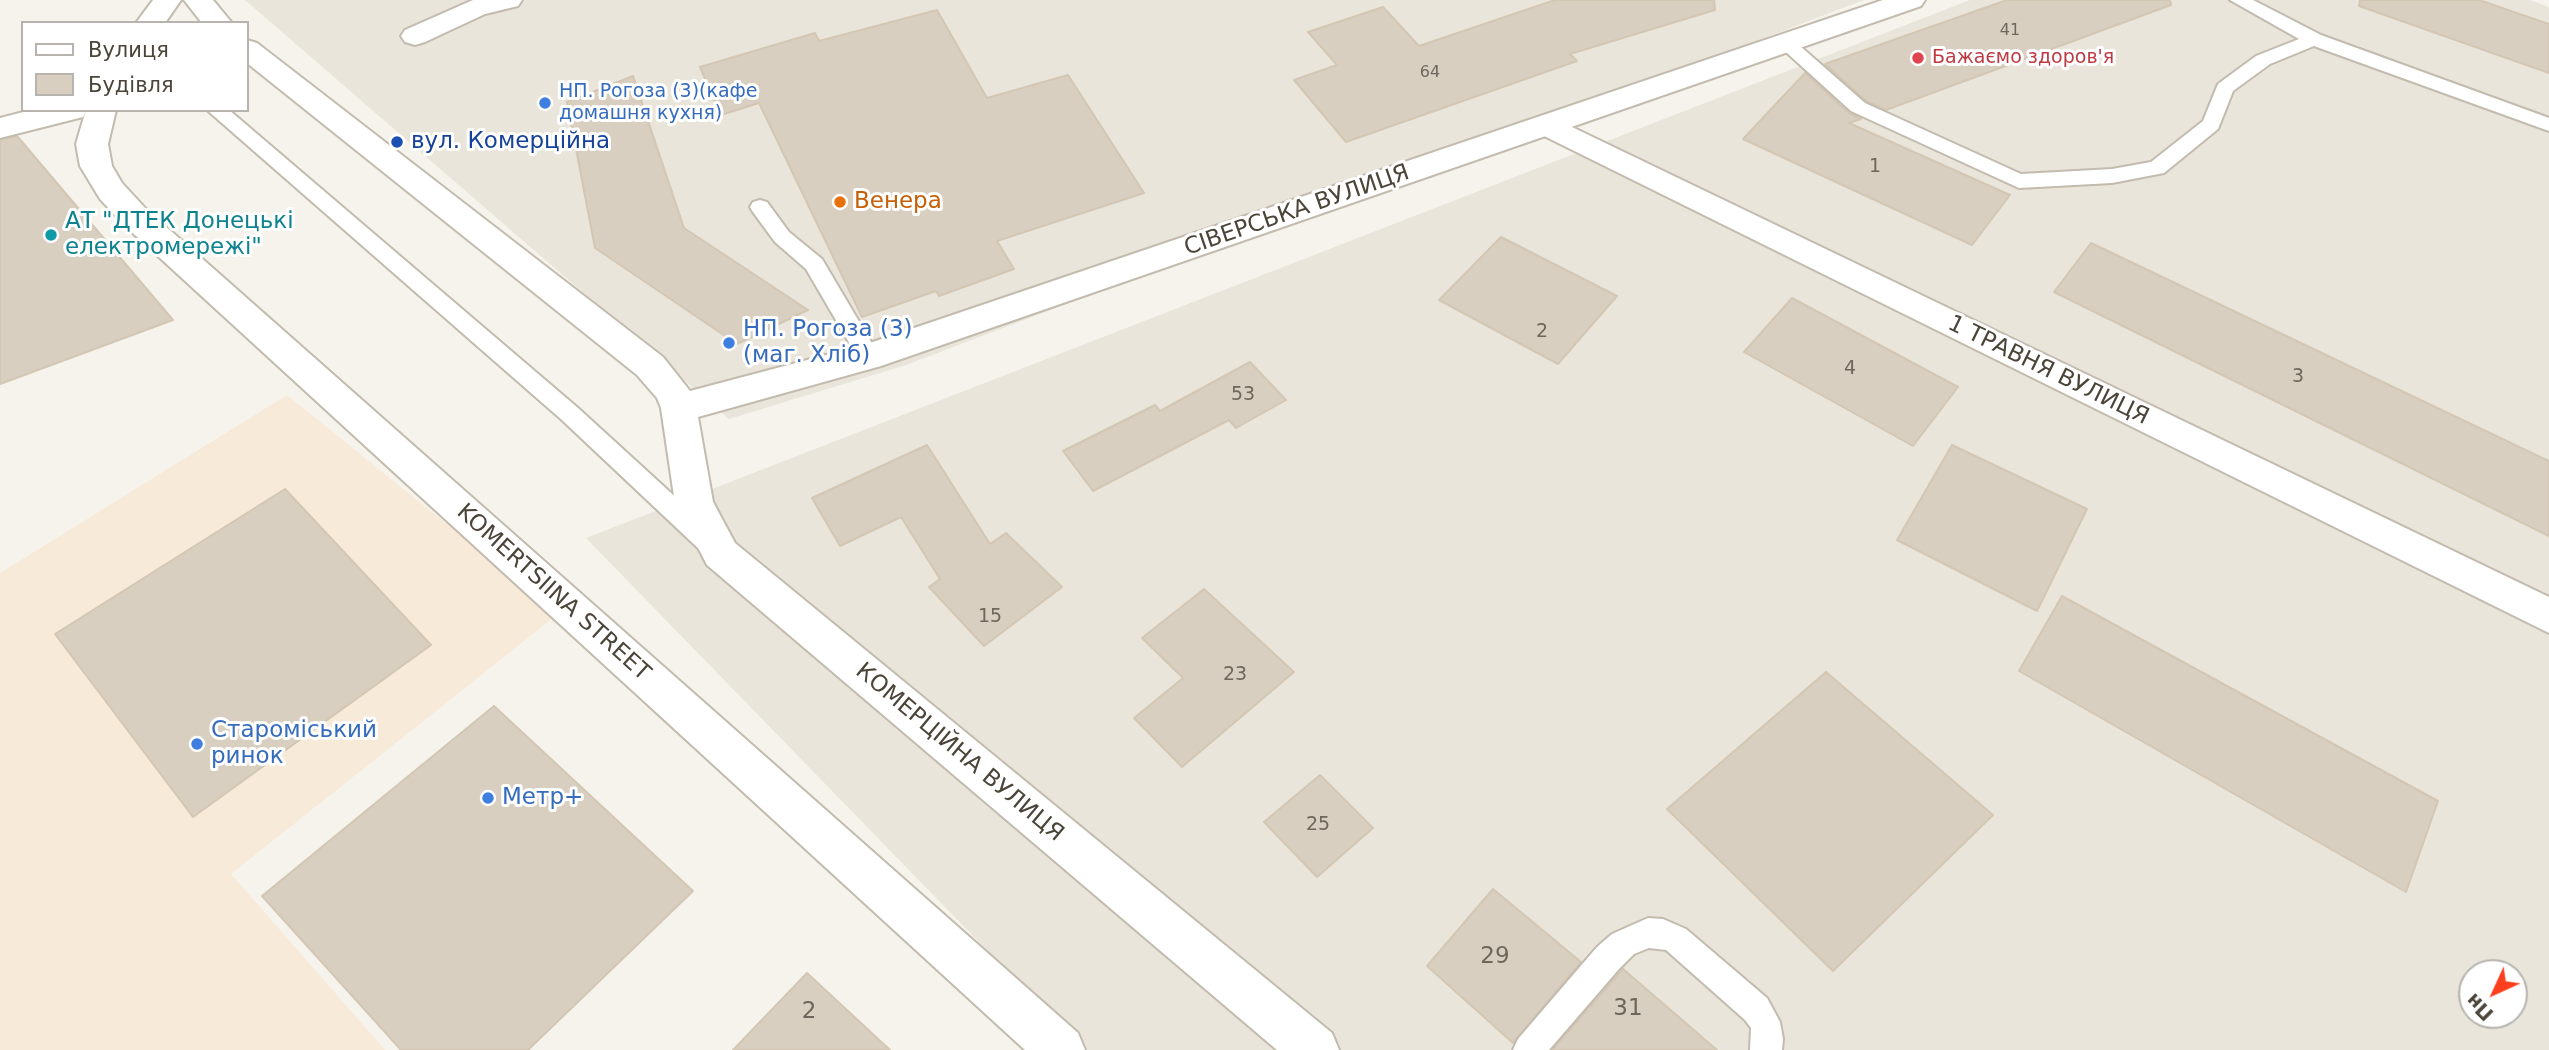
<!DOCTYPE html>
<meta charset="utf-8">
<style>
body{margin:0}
#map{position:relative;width:2549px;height:1050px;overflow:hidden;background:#f6f3ec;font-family:"DejaVu Sans",sans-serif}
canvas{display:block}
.legend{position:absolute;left:21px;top:21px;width:228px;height:91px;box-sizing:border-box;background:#fff;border:2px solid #b7b4b0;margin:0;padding:9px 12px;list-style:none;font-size:21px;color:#4b4439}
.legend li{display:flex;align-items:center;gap:14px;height:35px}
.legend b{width:35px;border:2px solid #b7b4b0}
.north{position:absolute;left:2458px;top:959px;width:70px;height:70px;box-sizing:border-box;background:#fff;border:2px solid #b7b4b0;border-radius:50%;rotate:225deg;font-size:19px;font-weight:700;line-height:28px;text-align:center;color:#4b4439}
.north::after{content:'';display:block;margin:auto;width:24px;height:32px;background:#fc3f1d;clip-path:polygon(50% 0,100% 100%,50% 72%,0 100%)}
</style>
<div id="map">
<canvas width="2549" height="1050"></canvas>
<ul class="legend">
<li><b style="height:9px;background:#fff"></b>Вулиця</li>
<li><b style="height:19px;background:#d8cfc1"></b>Будівля</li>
</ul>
<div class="north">Пн</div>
</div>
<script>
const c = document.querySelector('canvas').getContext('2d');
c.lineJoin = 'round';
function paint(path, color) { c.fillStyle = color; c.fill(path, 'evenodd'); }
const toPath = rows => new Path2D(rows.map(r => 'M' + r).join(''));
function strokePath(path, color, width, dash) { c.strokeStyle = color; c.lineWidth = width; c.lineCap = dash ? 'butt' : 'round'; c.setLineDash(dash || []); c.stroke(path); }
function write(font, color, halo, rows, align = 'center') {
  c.font = font + ' "DejaVu Sans",sans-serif'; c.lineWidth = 6; c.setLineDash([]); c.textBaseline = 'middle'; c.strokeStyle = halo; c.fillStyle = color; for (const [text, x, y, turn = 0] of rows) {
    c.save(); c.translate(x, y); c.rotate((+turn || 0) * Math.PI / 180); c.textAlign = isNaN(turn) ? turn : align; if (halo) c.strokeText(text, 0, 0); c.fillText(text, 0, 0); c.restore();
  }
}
const residential = toPath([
 [245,0,1864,0,906,365,729,419],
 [1970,0,2530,0,2549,7,2549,1050,1084,1050,586,538],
 [2472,973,2514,973,2514,1015,2472,1015]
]);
const commercial = toPath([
 [287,395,558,614,231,874,385,1050,0,1050,0,573]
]);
const building = toPath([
 [1555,0,1714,0,1715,10,1570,54,1577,61,1346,142,1294,80,1337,65,1308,32,1383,7,1419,46,1555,0],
 [2007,0,2170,0,2171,5,1886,110,1866,101,1825,64,2007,0],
 [2360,0,2479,0,2549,24,2549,73,2359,6,2360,0],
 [937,10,987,98,1068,75,1144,193,997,241,1014,269,939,296,936,291,862,317,759,103,721,115,700,67,815,33,819,41,937,10],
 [1805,73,1849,113,1861,119,1849,123,2010,195,1972,245,1743,139,1805,73],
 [633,76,684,228,808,310,737,344,595,248,567,102,633,76],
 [17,136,173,320,0,384,0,140,17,136],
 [1501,237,1617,296,1558,364,1439,300,1501,237],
 [2091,243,2549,461,2549,536,2054,292,2091,243],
 [1792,298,1958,387,1913,446,1744,352,1792,298],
 [1250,362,1286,400,1236,428,1229,420,1093,491,1063,451,1155,405,1160,411,1250,362],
 [927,445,990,544,1006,533,1062,587,984,646,929,587,940,579,901,517,840,546,812,498,927,445],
 [1952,445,2087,509,2037,611,1897,540,1952,445],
 [285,489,431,645,193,817,55,634,285,489],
 [1204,589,1294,672,1182,767,1134,718,1183,678,1142,638,1204,589],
 [2062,596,2438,801,2406,892,2019,671,2062,596],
 [1826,672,1993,815,1833,971,1667,809,1826,672],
 [494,706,693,891,528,1050,401,1050,262,896,494,706],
 [1320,775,1373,828,1317,877,1264,822,1320,775],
 [1493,889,1581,962,1513,1043,1427,966,1493,889],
 [1623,969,1717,1050,1552,1050,1623,969],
 [807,973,890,1050,733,1050,807,973]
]);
const service = toPath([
 [2230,0,2253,0,2321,35,2549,118,2549,131,2314,46,2270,64,2233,91,2218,129,2164,173,2112,183,2019,188,1851,111,1776,43,1778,39,1792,39,1865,103,2021,174,2112,169,2151,162,2203,121,2218,84,2256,56,2299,39,2230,0],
 [207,110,229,110,578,408,717,535,720,542,717,549,708,552,699,549,562,420,207,110],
 [760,200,767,202,789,232,822,259,880,357,877,363,869,365,861,363,806,269,775,242,753,212,750,207,753,202,760,200],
 [1648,918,1663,919,1686,929,1767,998,1780,1022,1783,1039,1782,1050,1750,1050,1751,1028,1745,1020,1666,950,1649,948,1634,954,1619,969,1549,1050,1513,1050,1518,1039,1597,947,1612,934,1648,918]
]);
const minor = toPath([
 [473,0,522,0,518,6,485,14,425,42,415,45,405,42,401,36,405,30,473,0],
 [31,110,87,110,83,117,0,138,0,118,31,110],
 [1547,115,2549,597,2549,633,1536,132,1532,125,1536,118,1547,115]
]);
const tertiary = toPath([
 [153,0,181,0,165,23,136,23,153,0],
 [184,0,213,0,232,23,202,23,184,0],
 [1883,0,1925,0,1921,6,881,366,698,417,713,502,735,543,1332,1033,1339,1050,1277,1050,707,565,675,503,661,408,657,398,637,375,247,63,247,40,257,43,663,357,690,391,864,345,1883,0],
 [86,110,116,110,108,144,112,166,122,183,146,209,1078,1033,1085,1050,1025,1050,124,225,100,199,80,166,76,144,86,110]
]);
const markers = [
 [1918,58,7,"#e0444e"],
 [545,103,7,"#3f7fe0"],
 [397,142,7,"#1a4fb4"],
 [840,202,7,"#e8710a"],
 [51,235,7,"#0f9aa8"],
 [729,343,7,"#3f7fe0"],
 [197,744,7,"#3f7fe0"],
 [488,798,7,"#3f7fe0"]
];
const farNumbernames = [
 ["41",2010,31],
 ["64",1430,73]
];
const farHealthnames = [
 ["Бажаємо здоров'я",1932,58]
];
const farShopnames = [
 ["НП. Рогоза (3)(кафе",559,92],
 ["домашня кухня)",559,114]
];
const numberNames = [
 ["1",1875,167],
 ["2",1542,332],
 ["4",1850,369],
 ["3",2298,377],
 ["53",1243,395],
 ["15",990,617],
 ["23",1235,675],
 ["25",1318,825]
];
const transitNames = [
 ["вул. Комерційна",411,142]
];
const foodNames = [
 ["Венера",854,202]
];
const streetNames = [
 ["СІВЕРСЬКА ВУЛИЦЯ",1297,211,-19],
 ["1 ТРАВНЯ ВУЛИЦЯ",2048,371,26],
 ["KOMERTSIINA STREET",553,593,42],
 ["КОМЕРЦІЙНА ВУЛИЦЯ",959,753,40]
];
const cultureNames = [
 ["АТ \"ДТЕК Донецькі",65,222],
 ["електромережі\"",65,248]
];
const shopNames = [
 ["НП. Рогоза (3)",743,330],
 ["(маг. Хліб)",743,356],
 ["Староміський",211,731],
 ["ринок",211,757],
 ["Метр+",502,798]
];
const nearNumbernames = [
 ["29",1495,957],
 ["31",1628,1009],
 ["2",809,1012]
];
paint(residential, '#eae5da');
paint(commercial, '#f7ead8');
paint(building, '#d8cfc1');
strokePath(building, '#d3c7b4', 2);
strokePath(service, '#c2bbae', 4);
strokePath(minor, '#c2bbae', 4);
strokePath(tertiary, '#c2bbae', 4);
paint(service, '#fff');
paint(minor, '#fff');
paint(tertiary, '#fff');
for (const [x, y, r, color] of markers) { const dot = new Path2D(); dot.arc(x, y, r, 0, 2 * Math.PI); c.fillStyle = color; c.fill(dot); strokePath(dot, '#fff', 2.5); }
write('16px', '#6e675b', null, farNumbernames);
write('19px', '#be3a42', '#fff', farHealthnames, 'left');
write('19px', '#366cbe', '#fff', farShopnames, 'left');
write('19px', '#6e675b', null, numberNames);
write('23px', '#164399', '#fff', transitNames, 'left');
write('23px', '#c56008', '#fff', foodNames, 'left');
write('23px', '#4b4439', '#fff', streetNames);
write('23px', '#0d838f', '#fff', cultureNames, 'left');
write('23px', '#366cbe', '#fff', shopNames, 'left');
write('23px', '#6e675b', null, nearNumbernames);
</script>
